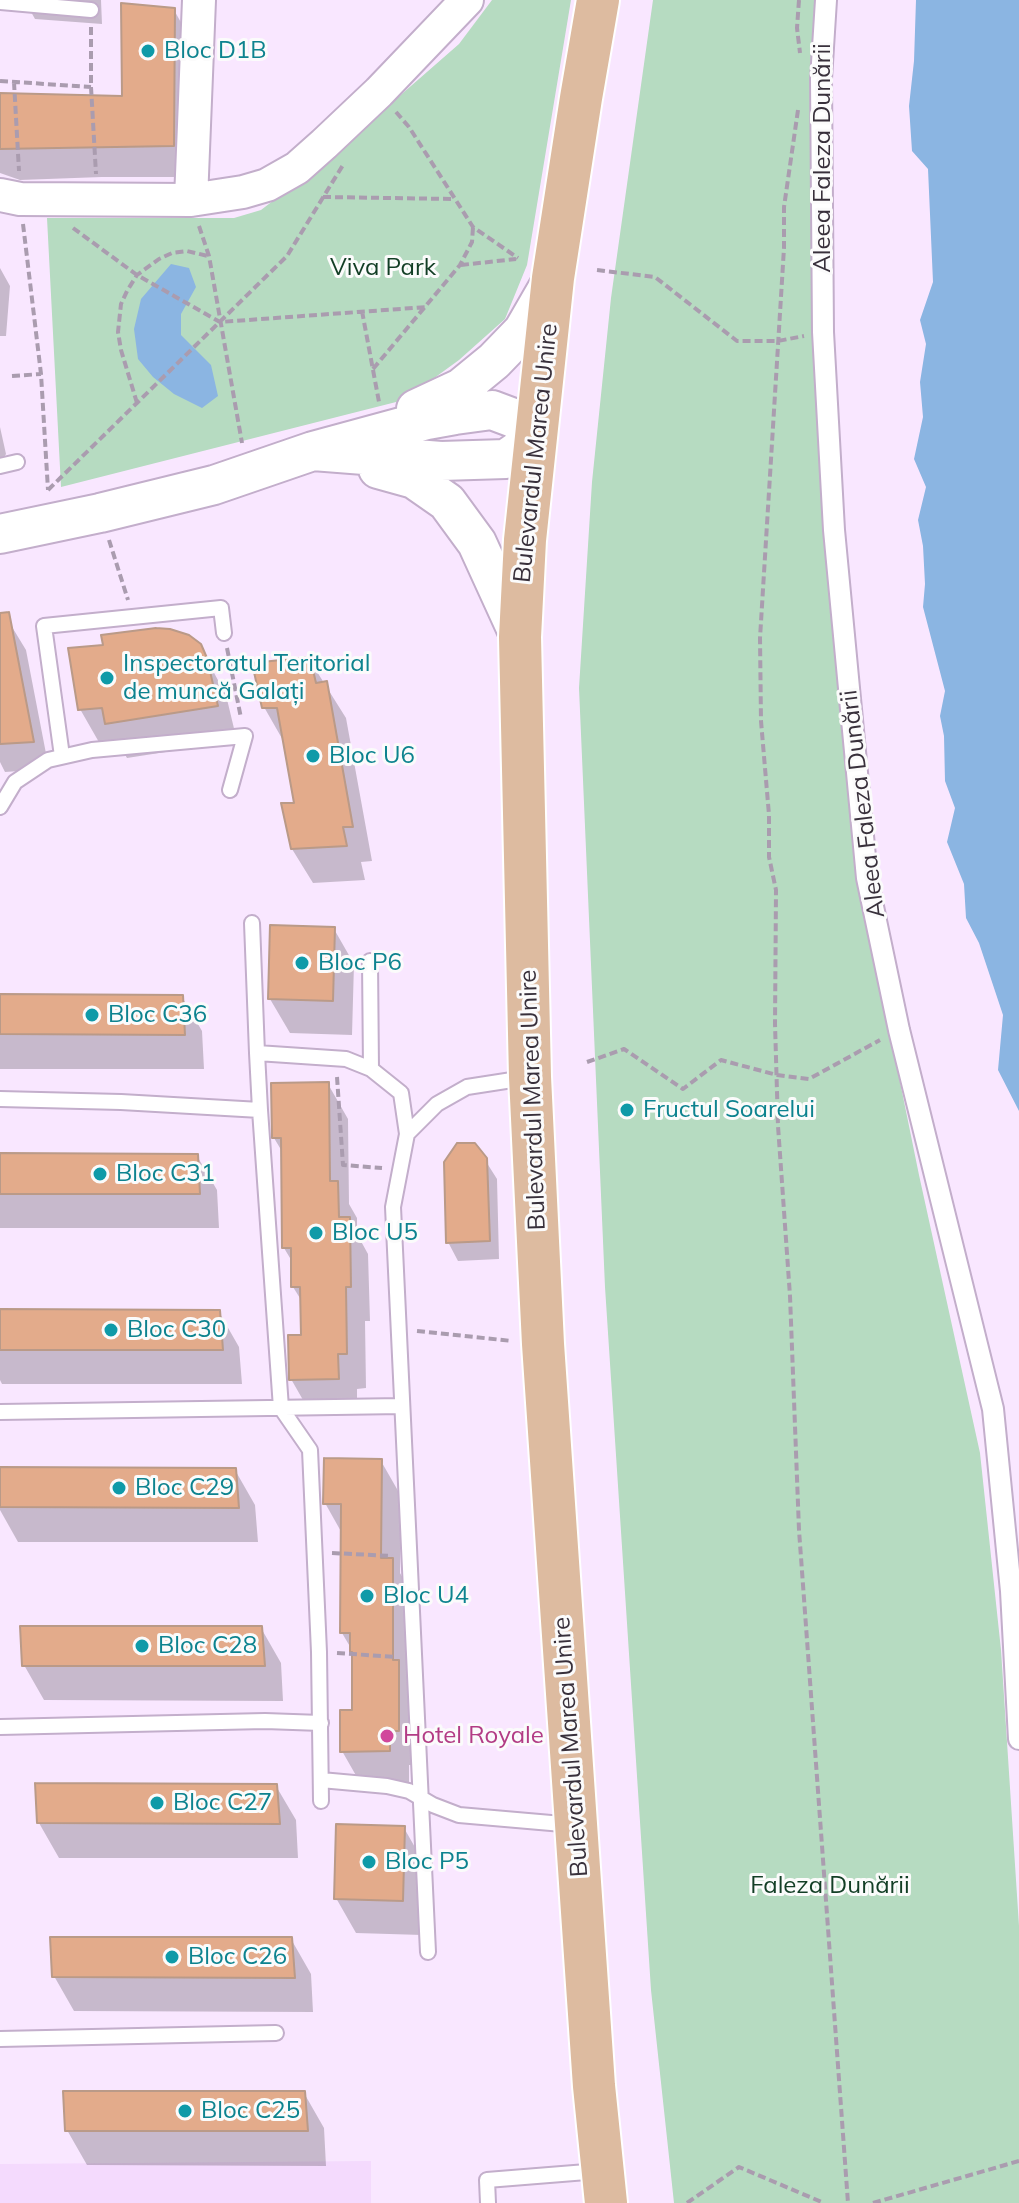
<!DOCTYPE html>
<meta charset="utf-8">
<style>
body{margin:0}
canvas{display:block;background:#f9e7ff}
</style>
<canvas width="1019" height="2203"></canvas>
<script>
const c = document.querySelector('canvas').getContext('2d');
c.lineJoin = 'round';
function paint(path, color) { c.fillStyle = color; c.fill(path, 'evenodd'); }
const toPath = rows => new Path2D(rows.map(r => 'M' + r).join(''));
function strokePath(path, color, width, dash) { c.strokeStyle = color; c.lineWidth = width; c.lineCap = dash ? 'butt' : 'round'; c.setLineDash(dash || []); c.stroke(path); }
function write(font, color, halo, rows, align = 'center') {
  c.font = font + ' Mulish,sans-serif'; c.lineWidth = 6; c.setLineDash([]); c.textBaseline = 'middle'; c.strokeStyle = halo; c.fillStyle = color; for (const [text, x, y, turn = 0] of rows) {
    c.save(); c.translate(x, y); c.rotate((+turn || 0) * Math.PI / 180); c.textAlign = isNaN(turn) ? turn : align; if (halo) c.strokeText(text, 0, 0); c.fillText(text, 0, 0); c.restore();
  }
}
const built = toPath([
 [371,2161,371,2203,0,2203,0,2164]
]);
const green = toPath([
 [492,0,571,0,527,265,505,319,459,360,404,400,61,487,47,218,234,218,261,210,324,162,459,44],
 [653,0,822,0,818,200,878,974,919,1175,980,1453,1001,1650,1019,1926,1019,2203,674,2203,651,1990,605,1287,579,688,592,482,611,298]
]);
const water = toPath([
 [916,0,1019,0,1019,1111,998,1070,1003,1015,979,943,966,918,964,884,947,842,955,808,945,781,944,736,940,716,945,691,923,607,925,584,923,546,918,520,926,487,914,459,923,417,920,382,926,344,920,320,933,282,928,169,912,151,909,106,914,61],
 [171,264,189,268,196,287,181,314,181,335,211,365,218,396,202,408,174,394,153,377,138,359,134,329,141,299]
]);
const shadow = toPath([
 [0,0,101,0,102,24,35,19,26,3],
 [174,10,192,42,191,177,102,177,20,180,0,173,0,94,124,98],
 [0,268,10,286,6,336,0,336],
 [0,427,6,454,0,464],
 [9,622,26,650,49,769,5,772,0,762,0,623],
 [199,645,226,695,237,741,127,758,118,743,100,744,80,709],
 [309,659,346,718,372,861,361,862,365,880,313,883,292,849,297,805,284,742,264,707],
 [334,929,354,964,352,1035,290,1033,270,999],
 [0,996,182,997,202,1031,204,1069,0,1069],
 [328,1084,348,1119,349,1204,357,1218,357,1234,368,1254,370,1321,365,1321,366,1388,357,1389,357,1413,311,1414,291,1379,303,1337,303,1303,293,1287,293,1263,284,1248,283,1153,274,1138],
 [0,1155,197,1156,217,1190,219,1228,0,1228],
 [485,1160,497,1179,499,1259,458,1261,448,1242],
 [0,1311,219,1312,239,1347,242,1384,2,1384,0,1380],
 [381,1461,401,1496,400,1573,412,1595,418,1765,409,1765,409,1786,362,1786,342,1751,354,1712,352,1650,342,1633,343,1535,325,1503],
 [0,1469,235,1470,255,1505,258,1542,18,1542,0,1510],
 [261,1628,281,1663,283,1701,44,1700,24,1665],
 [276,1786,296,1820,298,1858,59,1858,39,1823],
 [404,1828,424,1863,422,1935,356,1933,336,1898],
 [291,1939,311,1974,313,2012,74,2011,54,1976],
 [304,2093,324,2128,326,2166,87,2165,67,2130]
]);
const building = toPath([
 [121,3,175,8,174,146,0,149,0,93,122,96,121,3],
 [9,612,34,742,0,744,0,613,9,612],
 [156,628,170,629,189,635,201,644,207,658,218,706,105,724,102,708,78,710,68,648,103,645,101,635,156,628],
 [310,657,316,683,327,681,353,827,343,827,347,846,291,849,281,803,294,803,277,708,262,708,252,663,310,657],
 [270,925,335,927,333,1001,268,999,270,925],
 [0,994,183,995,185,1035,0,1034,0,994],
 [329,1082,330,1181,338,1181,339,1217,350,1217,351,1287,346,1287,347,1354,338,1354,339,1379,289,1380,288,1335,301,1335,300,1287,291,1287,291,1248,282,1248,281,1138,272,1138,271,1083,329,1082],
 [457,1143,475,1143,487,1158,490,1241,446,1243,444,1162,457,1143],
 [0,1153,198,1154,200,1194,0,1194,0,1153],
 [0,1309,220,1310,223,1350,0,1350,0,1309],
 [324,1458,382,1459,381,1558,393,1558,393,1660,399,1660,399,1731,390,1731,390,1751,340,1752,340,1710,352,1710,352,1652,350,1652,350,1633,340,1633,341,1504,323,1504,324,1458],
 [0,1467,236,1468,239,1508,0,1507,0,1467],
 [20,1626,262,1626,265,1666,22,1666,20,1626],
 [35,1783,277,1784,280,1824,37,1823,35,1783],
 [336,1824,405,1826,403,1901,334,1899,336,1824],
 [50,1937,292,1937,295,1978,52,1977,50,1937],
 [63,2091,305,2091,308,2131,65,2131,63,2091]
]);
const path = toPath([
 [799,0,797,28,800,53],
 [91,27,91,87,96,174],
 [0,81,91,87],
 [14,82,19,171],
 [798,110,784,207,784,248,760,638,761,721,769,815,769,857,776,890,775,1024,778,1126,790,1296,799,1530,848,2203],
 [396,112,409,127,473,227,518,258],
 [323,197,455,199],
 [23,224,41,374,48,490],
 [199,226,209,256,242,443],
 [73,228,137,275,220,322,427,307],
 [461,265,516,259],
 [597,270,655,277,737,341,778,341,804,336],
 [362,311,379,402],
 [373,369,460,265,472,242,473,227],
 [12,376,41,374],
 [137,403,121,350,118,332,121,304,127,291,137,275,159,259,172,253,187,251,208,256],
 [48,490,287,256,343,165],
 [109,540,128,600],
 [227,648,241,718],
 [587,1062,624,1049,683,1089,721,1060,777,1075,809,1079,880,1040],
 [337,1077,343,1165,382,1168],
 [417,1331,512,1341],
 [332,1553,392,1556],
 [337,1653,396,1657],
 [687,2203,739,2167,824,2203],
 [873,2203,1019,2161]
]);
const service = toPath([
 [0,2,91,10],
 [0,466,17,462],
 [62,756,44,626,221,608,224,633],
 [0,807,15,782,48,760,92,750,245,736,230,790],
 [252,923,257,1053],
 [370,961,371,1069],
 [0,1099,121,1102,260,1110,257,1053,346,1059,371,1069,401,1093,407,1134,393,1207,428,1952],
 [260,1110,281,1408,310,1450,319,1652,321,1801],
 [407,1134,437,1104,467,1087,525,1078],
 [0,1412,402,1406],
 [0,1727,265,1721,321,1723],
 [321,1780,387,1786,409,1791,433,1805,459,1815,574,1825],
 [0,2039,276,2033],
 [488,2203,487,2180,599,2171]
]);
const pedestrian = toPath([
 [826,0,821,79,823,332,834,530,867,878,899,1030,993,1409,1011,1591,1019,1739]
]);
const tertiary = toPath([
 [0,195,20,199,191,200,243,192,267,185,297,168,324,144,379,92,467,0],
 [191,200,199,0]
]);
const secondary = toPath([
 [416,409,461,388,494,361,523,331,553,279],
 [378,469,414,479,447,502,477,543,520,637],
 [0,534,100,513,214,485,313,451,427,420,455,415,492,410,516,419,535,439,506,459,441,461,313,451]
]);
const primary = toPath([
 [598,0,581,98,553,278,525,540,520,637,530,1077,543,1344,594,2086,606,2203]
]);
const markers = [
 [148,51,8,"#0f9aa8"],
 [107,678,8,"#0f9aa8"],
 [313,756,8,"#0f9aa8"],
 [302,963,8,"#0f9aa8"],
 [92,1015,8,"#0f9aa8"],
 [627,1110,8,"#0f9aa8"],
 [100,1174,8,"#0f9aa8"],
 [316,1233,8,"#0f9aa8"],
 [111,1330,8,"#0f9aa8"],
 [119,1488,8,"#0f9aa8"],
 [367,1596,8,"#0f9aa8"],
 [142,1646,8,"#0f9aa8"],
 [387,1736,8,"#d1479c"],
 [157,1803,8,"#0f9aa8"],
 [369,1862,8,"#0f9aa8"],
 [172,1957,8,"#0f9aa8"],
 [185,2111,8,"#0f9aa8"]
];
const cultureNames = [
 ["Bloc D1B",164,51],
 ["Inspectoratul Teritorial",123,664],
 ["de muncă Galați",123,692],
 ["Bloc U6",329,756],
 ["Bloc P6",318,963],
 ["Bloc C36",108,1015],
 ["Fructul Soarelui",643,1110],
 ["Bloc C31",116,1174],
 ["Bloc U5",332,1233],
 ["Bloc C30",127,1330],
 ["Bloc C29",135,1488],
 ["Bloc U4",383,1596],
 ["Bloc C28",158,1646],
 ["Bloc C27",173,1803],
 ["Bloc P5",385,1862],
 ["Bloc C26",188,1957],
 ["Bloc C25",201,2111]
];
const streetNames = [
 ["Aleea Faleza Dunării",823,158,-90],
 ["Bulevardul Marea Unire",536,453,-84],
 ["Aleea Faleza Dunării",863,804,-97],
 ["Bulevardul Marea Unire",533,1100,-92],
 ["Bulevardul Marea Unire",571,1747,-94]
];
const parkNames = [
 ["Viva Park",383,268],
 ["Faleza Dunării",830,1886]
];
const hotelNames = [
 ["Hotel Royale",403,1736]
];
paint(built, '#f4dafd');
paint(green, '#b6dbc1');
paint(water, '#8bb5e2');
paint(shadow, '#0003');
paint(building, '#e3ab8b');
strokePath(building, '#ba9a88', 2);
strokePath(service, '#c3aecb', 18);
strokePath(pedestrian, '#c3aecb', 24);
strokePath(tertiary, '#c3aecb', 36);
strokePath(secondary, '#c3aecb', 42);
strokePath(primary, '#fff', 46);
strokePath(path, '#aa9caf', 4, [8, 4]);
strokePath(service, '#fff', 14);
strokePath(pedestrian, '#fff', 20);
strokePath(tertiary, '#fff', 32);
strokePath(secondary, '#fff', 38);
strokePath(primary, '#ddbba0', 42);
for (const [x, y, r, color] of markers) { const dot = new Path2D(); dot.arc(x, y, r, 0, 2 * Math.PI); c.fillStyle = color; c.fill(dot); strokePath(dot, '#fbfbfb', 3); }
write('24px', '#0d838f', '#fbfbfb', cultureNames, 'left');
write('24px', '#38303b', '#fbfbfb', streetNames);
write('24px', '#123e25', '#fbfbfb', parkNames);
write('24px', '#b23c85', '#fbfbfb', hotelNames, 'left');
</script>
